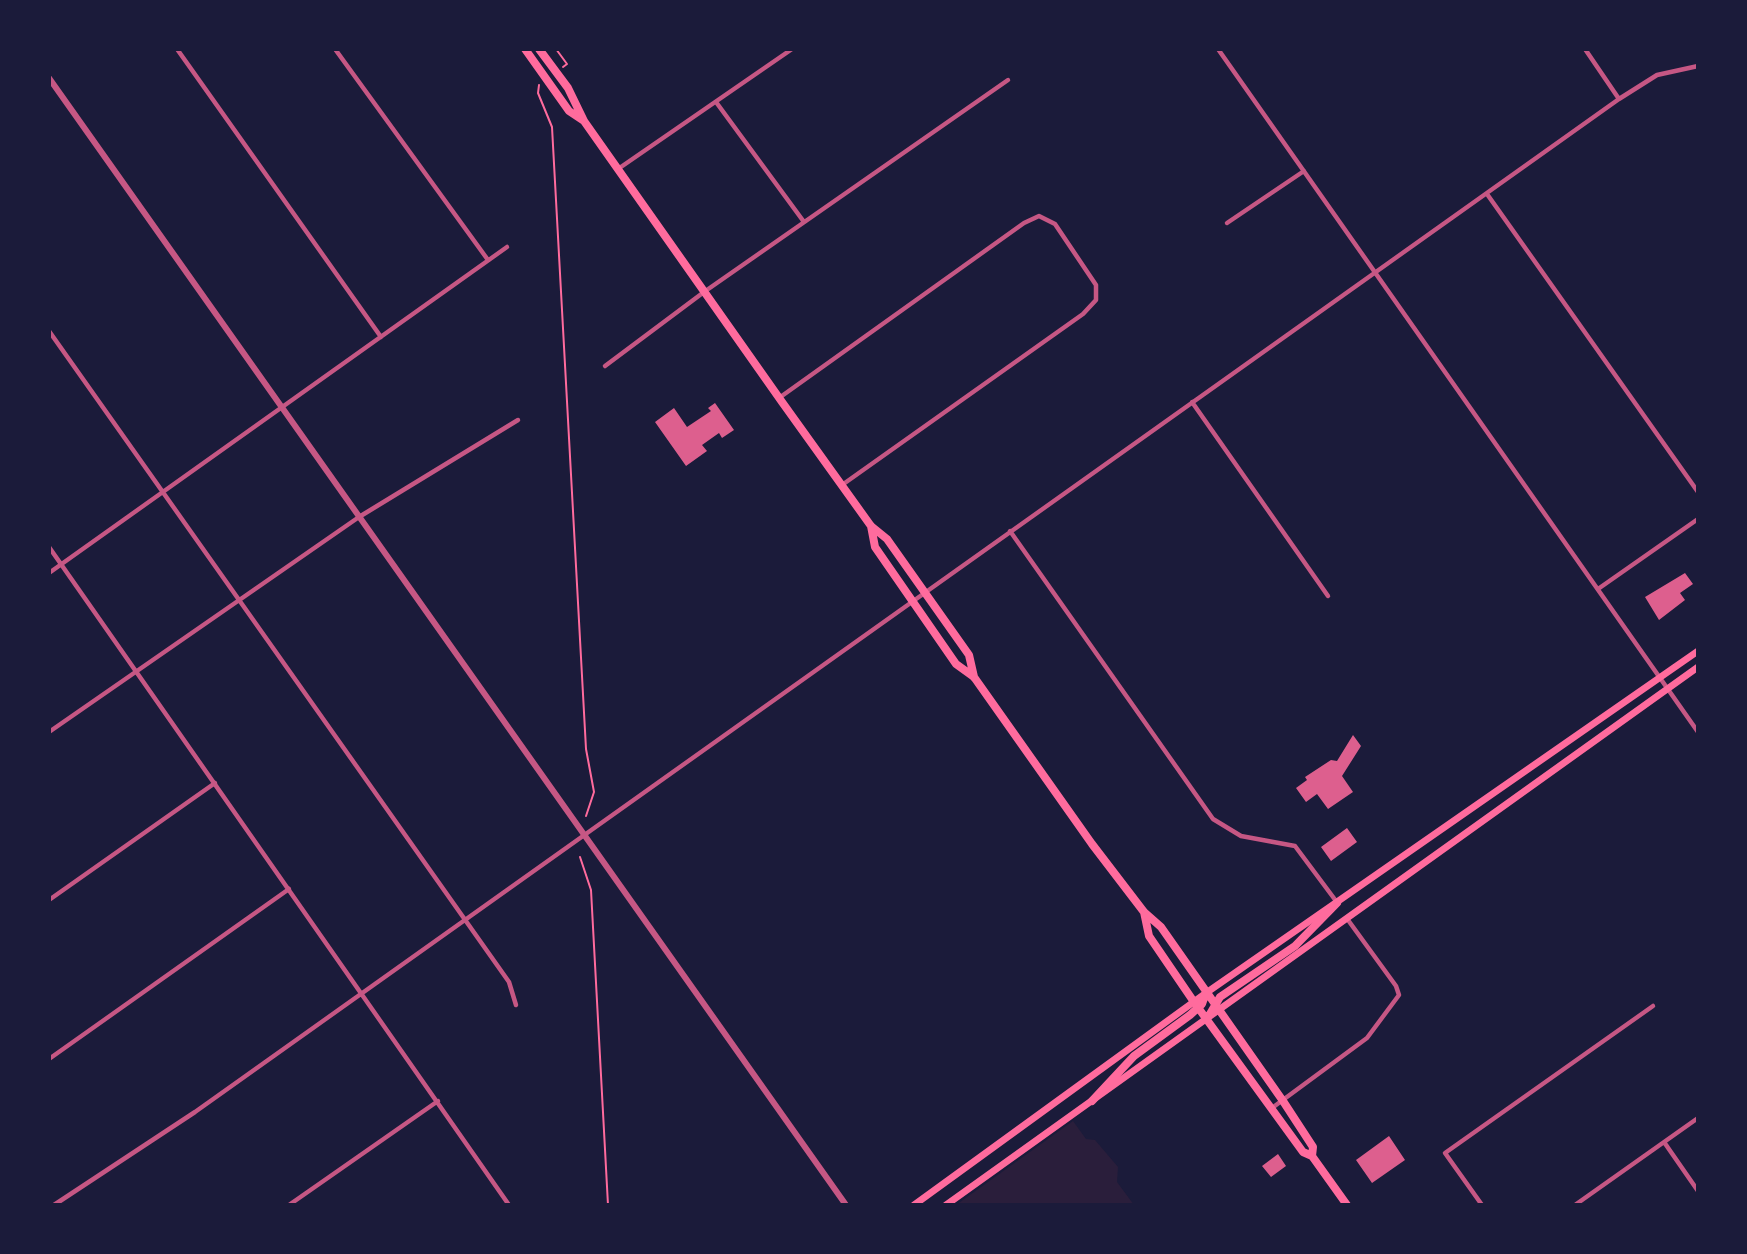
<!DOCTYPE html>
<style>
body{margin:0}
#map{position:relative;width:1747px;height:1254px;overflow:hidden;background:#1b1b3a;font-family:"DejaVu Sans",sans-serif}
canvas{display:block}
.frame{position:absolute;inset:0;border:51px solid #1b1b3a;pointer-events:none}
</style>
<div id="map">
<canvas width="1747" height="1254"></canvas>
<div class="frame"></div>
</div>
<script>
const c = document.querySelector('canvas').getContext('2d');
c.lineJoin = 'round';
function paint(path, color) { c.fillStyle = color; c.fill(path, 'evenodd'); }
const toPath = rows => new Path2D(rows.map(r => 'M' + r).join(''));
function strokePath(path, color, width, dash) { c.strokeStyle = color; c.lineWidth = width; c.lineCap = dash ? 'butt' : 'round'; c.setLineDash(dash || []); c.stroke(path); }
const green = toPath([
 [1073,1121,1086,1139,1095,1140,1118,1167,1117,1182,1134,1205,956,1205]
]);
const building = toPath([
 [715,403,734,430,722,438,719,433,702,445,707,451,686,466,655,422,674,408,687,427,711,411,708,408],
 [1685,573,1693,584,1680,593,1685,600,1659,620,1645,597],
 [1353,735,1361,746,1342,776,1353,792,1328,809,1317,794,1306,802,1296,788,1307,780,1305,777,1331,760,1337,761],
 [1347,828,1357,842,1331,861,1321,847],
 [1389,1136,1405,1160,1372,1183,1356,1160],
 [1278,1154,1286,1166,1271,1177,1262,1166]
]);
const path = toPath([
 [556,49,567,64,563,67],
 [539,85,538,93,552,127,586,749,594,792,586,816],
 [580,857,591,890,608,1205]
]);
const minor = toPath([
 [177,49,381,337],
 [335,49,488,260],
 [1218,49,1698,732],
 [1585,49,1619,99],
 [716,102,804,222],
 [618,169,792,49],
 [1487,194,1698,492],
 [1227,223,1304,171],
 [49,331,509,982,516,1005],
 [605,366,704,292,1008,80],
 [779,398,1024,223,1039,216,1055,224,1096,285,1096,300,1083,314,842,485],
 [1192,402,1328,596],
 [1010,531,1213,819,1241,836,1295,846,1336,901],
 [49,547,509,1205],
 [49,573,507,247],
 [1598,589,1698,519],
 [49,732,359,517,518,420],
 [49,900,215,783],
 [49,1059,289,889],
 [1272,1108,1367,1038,1399,995,1396,986,1348,920],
 [1664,1142,1698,1191],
 [54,1205,195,1112,1619,99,1657,75,1698,66],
 [289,1205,438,1101],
 [1482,1205,1445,1153,1653,1006],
 [1575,1205,1698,1118]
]);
const tertiary = toPath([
 [49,78,846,1205]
]);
const secondary = toPath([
 [914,1205,1206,993,1698,651],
 [946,1205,1698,667]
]);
const primary = toPath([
 [525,49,569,111,584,121],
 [539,49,568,88,584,121,782,402,871,526,887,539,969,655,974,677],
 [871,526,875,547,956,664,974,677,1092,844,1144,912,1161,927,1283,1101,1313,1147,1312,1156],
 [1144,912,1149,936,1194,1002,1303,1152,1312,1156,1347,1205],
 [1207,1019,1220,997,1295,946,1337,903],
 [1092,1101,1134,1056,1190,1015,1202,1004,1206,993]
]);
paint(green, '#2a1e3b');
paint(building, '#dd5f8e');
strokePath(path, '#ff6b9d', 2);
strokePath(minor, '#c65784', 4.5);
strokePath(tertiary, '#c65784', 6);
strokePath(secondary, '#ff6b9d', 7);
strokePath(primary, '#ff6b9d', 8);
</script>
